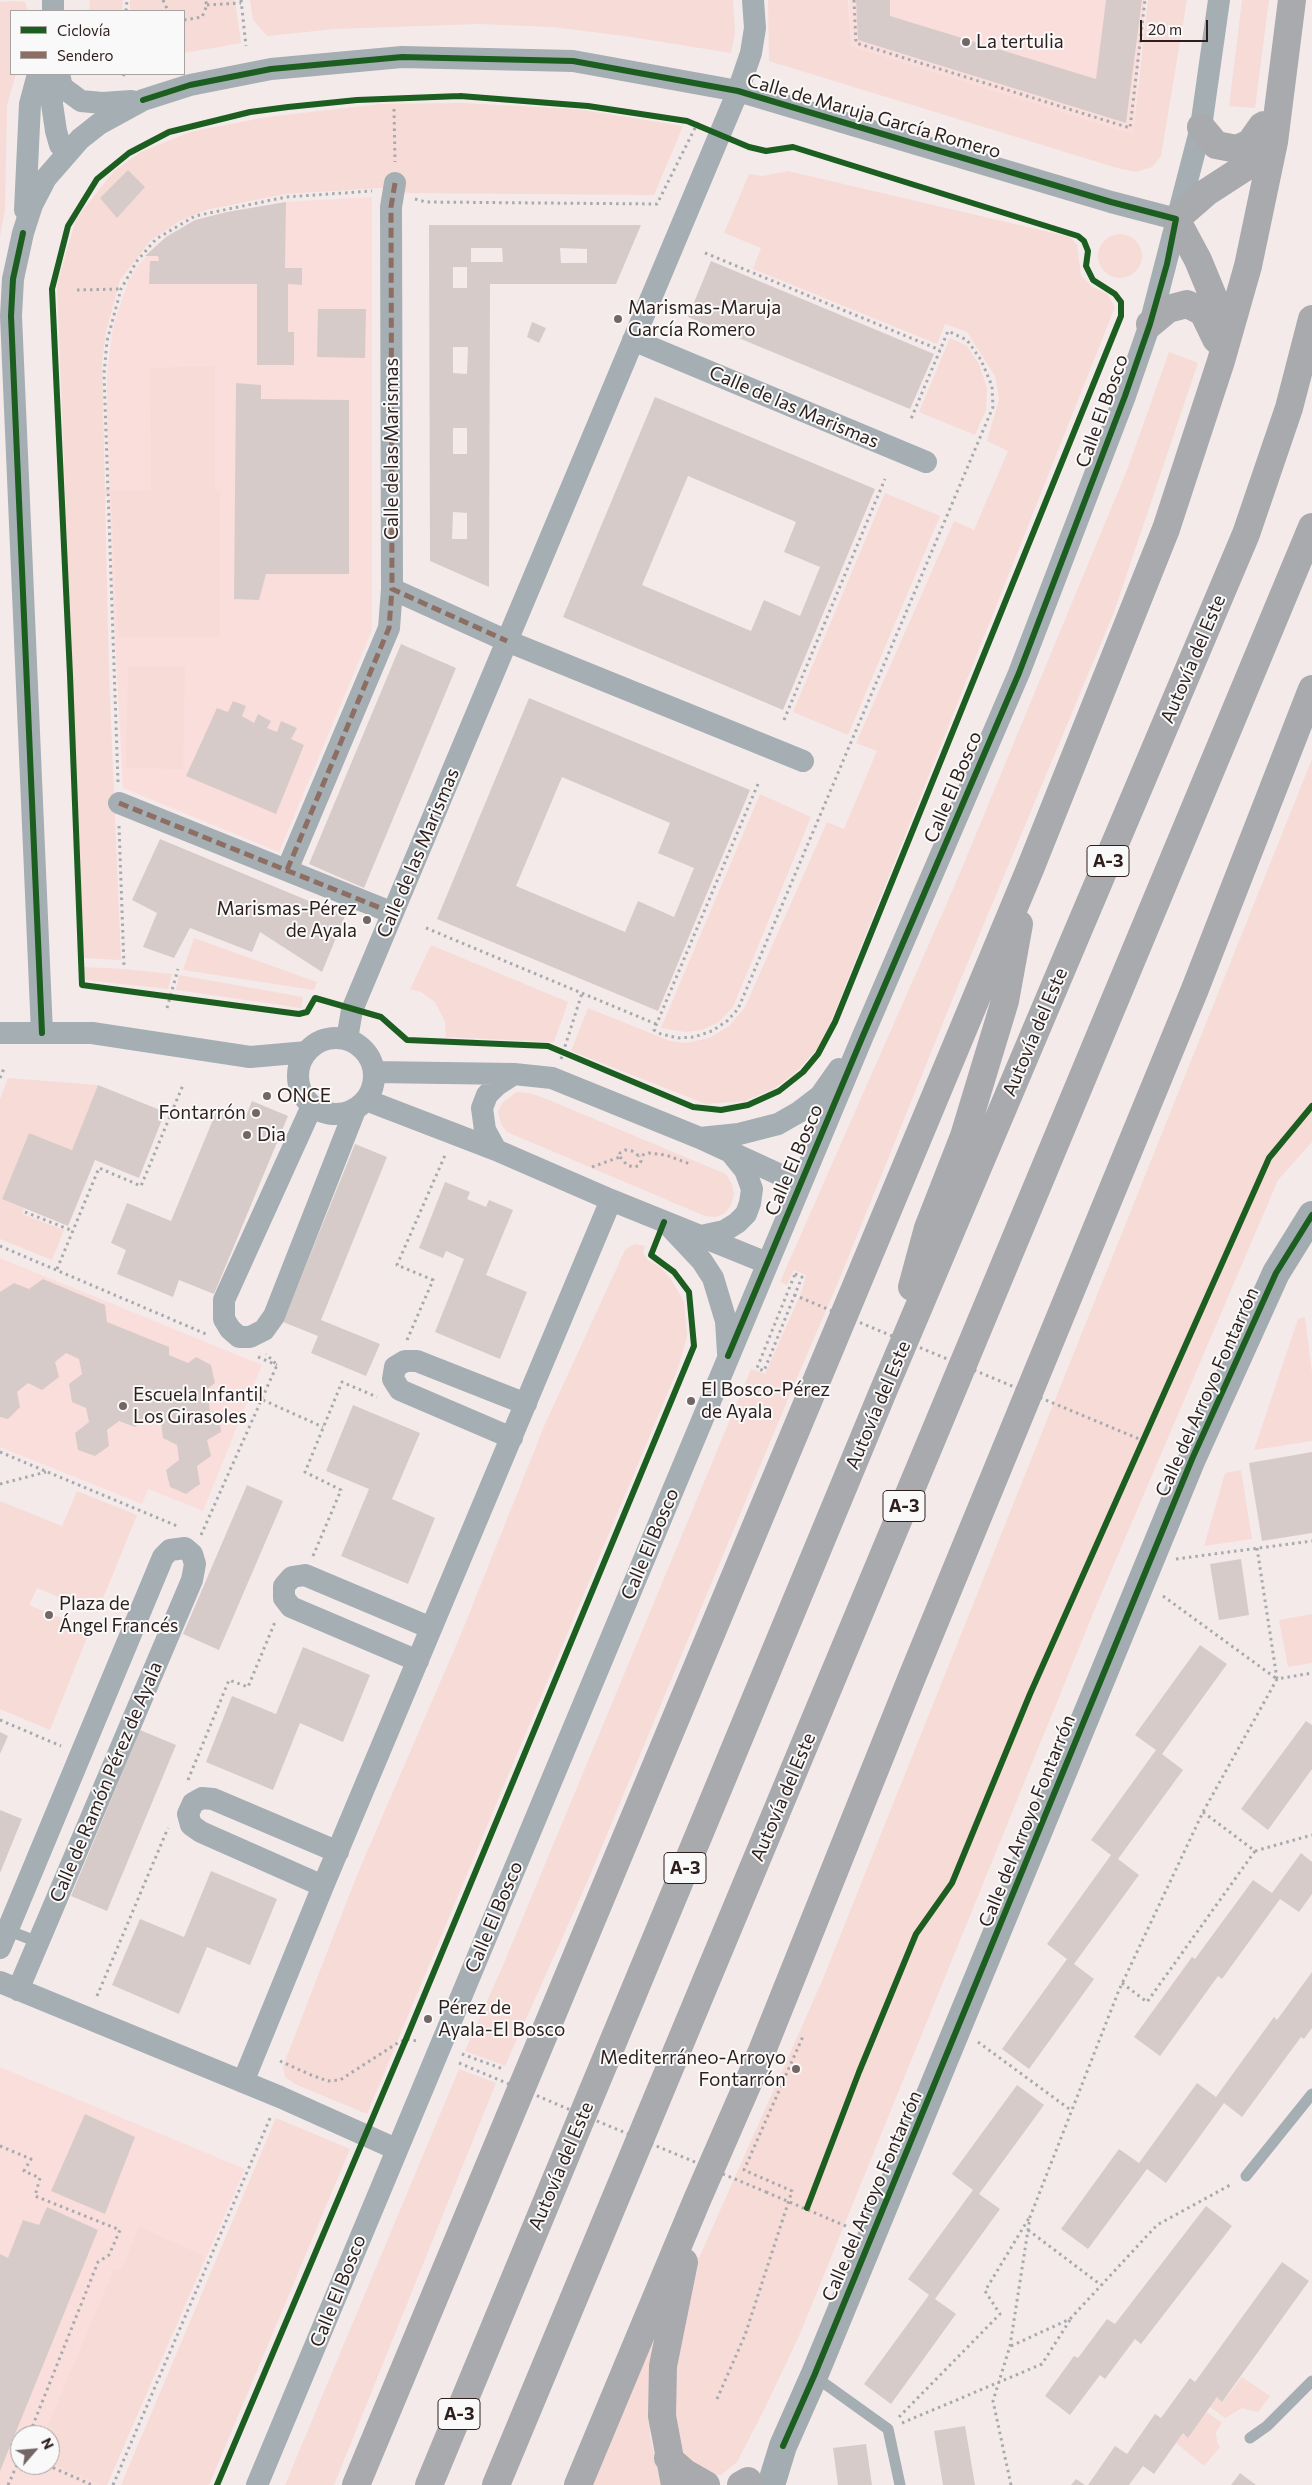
<!DOCTYPE html>
<meta charset="utf-8">
<style>
body{margin:0}
#map{position:relative;width:1312px;height:2485px;overflow:hidden;background:#f4eaea;font-family:Commissioner,sans-serif}
canvas{display:block}
.legend{position:absolute;left:10px;top:10px;width:175px;height:65px;box-sizing:border-box;background:#f9f9f9;border:1px solid #a8a2a1;margin:0;padding:6px 9px;list-style:none;font-size:15px;color:#2e1f1d}
.legend li{display:flex;align-items:center;gap:10px;height:25px}
.legend b{width:25px;border:1px solid #a8a2a1}
.north{position:absolute;left:10px;top:2425px;width:50px;height:50px;box-sizing:border-box;background:#f9f9f9;border:1px solid #a8a2a1;border-radius:50%;rotate:63deg;font-size:14px;font-weight:700;line-height:20px;text-align:center;color:#2e1f1d}
.north::after{content:'';display:block;margin:auto;width:18px;height:22px;background:#736665;clip-path:polygon(50% 0,100% 100%,50% 72%,0 100%)}
.scale{position:absolute;left:1140px;top:20px;width:68px;height:22px;box-sizing:border-box;border:2px solid #2e1f1d;border-top:0;padding-left:6px;font-size:15px;line-height:18px;white-space:nowrap;color:#2e1f1d;-webkit-text-stroke:4px #f9f9f9;paint-order:stroke}
</style>
<div id="map">
<canvas width="1312" height="2485"></canvas>
<ul class="legend">
<li><b style="height:6px;background:#1b5e20"></b>Ciclovía</li>
<li><b style="height:6px;background:#8d6e63"></b>Sendero</li>
</ul>
<div class="north">N</div>
<div class="scale">20 m</div>
</div>
<script>
const c = document.querySelector('canvas').getContext('2d');
c.lineJoin = 'round';
function paint(path, color) { c.fillStyle = color; c.fill(path, 'evenodd'); }
const toPath = rows => new Path2D(rows.map(r => 'M' + r).join(''));
function strokePath(path, color, width, dash) { c.strokeStyle = color; c.lineWidth = width; c.lineCap = dash ? 'butt' : 'round'; c.setLineDash(dash || []); c.stroke(path); }
function write(font, color, halo, rows, align = 'center') {
  c.font = font + ' Commissioner,sans-serif'; c.lineWidth = 4; c.setLineDash([]); c.textBaseline = 'middle'; c.strokeStyle = halo; c.fillStyle = color; for (const [text, x, y, turn = 0] of rows) {
    c.save(); c.translate(x, y); c.rotate((+turn || 0) * Math.PI / 180); c.textAlign = isNaN(turn) ? turn : align; if (halo) c.strokeText(text, 0, 0); c.fillText(text, 0, 0); c.restore();
  }
}
const built = toPath([
 [849,0,1145,0,1133,134,851,46],
 [372,197,372,630,279,852,123,788,113,599,107,412,107,372,113,327,128,282,138,265,166,237,195,220,227,212,286,202],
 [0,1258,262,1365,203,1511,148,1489,142,1504,0,1447],
 [0,2067,245,2169,107,2485,0,2485],
 [20,2435,50,2435,50,2465,20,2465]
]);
const green = toPath([
 [90,0,123,0,122,11,89,11],
 [130,0,235,0,241,43,184,53,184,11,130,11],
 [250,0,733,0,735,33,731,53,625,36,552,27,479,24,335,29,267,36,253,20],
 [768,0,848,0,851,46,1133,134,1148,0,1187,0,1161,156,1152,167,1136,172,1117,168,769,61],
 [1242,0,1269,0,1255,108,1229,106],
 [14,1,25,2,28,11,11,11,11,74,16,74,7,105,5,209,0,237,0,2],
 [462,103,576,109,683,126,654,195,409,193,381,188,285,194,206,210,180,221,151,240,120,280,106,332,102,362,105,490,151,490,150,368,215,366,215,489,220,490,220,637,118,637,111,492,105,494,109,673,121,960,83,958,57,284,76,219,114,171,141,152,190,132,267,117,381,104],
 [788,171,1070,237,1077,245,1081,276,1093,287,1107,294,1115,307,830,1024,818,1048,795,1073,775,1088,745,1101,706,1104,571,1051,588,1008,670,1041,686,1043,709,1038,729,1026,745,1007,827,822,844,829,877,751,856,743,954,521,974,530,1008,451,987,441,999,399,995,376,967,332,945,324,937,344,753,269,761,248,724,233,749,174,763,176],
 '1098 256a22 22 0 1 1 44 0a22 22 0 1 1-44 0Z',
 [950,338,967,346,979,364,987,388,986,410,975,435,919,412],
 [1169,352,1198,363,1114,612,955,993,839,1280,790,1394,588,1880,505,2066,465,2051,504,1963,751,1369,765,1374,801,1293,806,1275,794,1270,787,1285,780,1282,954,887,1127,470],
 [885,493,940,516,848,735,793,712],
 [128,666,185,667,183,769,126,768],
 [1312,759,1312,1142,1278,1180,1094,1611,799,2336,765,2408,737,2462,721,2475,708,2474,694,2469,684,2453,678,2436,675,2409,677,2357,685,2308,698,2260,822,1981],
 [760,794,811,817,733,1007,719,1022,702,1030,685,1032,661,1028],
 [194,938,317,982,314,990,183,970],
 [431,945,568,1002,554,1042,446,1037,445,1022,435,1002,421,992,410,989],
 [84,967,124,969,172,974,168,989,85,980],
 [179,975,303,997,301,1008,176,990],
 [8,1078,98,1085,72,1150,29,1133,2,1199,24,1208,22,1214,64,1230,52,1260,0,1239,0,1099],
 [517,1092,530,1093,544,1098,726,1174,732,1184,734,1195,731,1205,725,1213,716,1217,705,1216,507,1132,501,1124,498,1111,503,1102],
 [634,1244,645,1246,643,1253,648,1260,661,1268,671,1279,684,1302,687,1336,678,1368,367,2114,297,2085,285,2077,283,2066,357,1875,461,1634,545,1424,625,1250],
 [1305,1317,1312,1374,1312,1441,1254,1450,1298,1319],
 [1241,1470,1252,1539,1204,1546,1225,1473],
 [77,1491,137,1515,97,1613,37,1588,29,1605,90,1630,50,1730,0,1709,0,1501,62,1526],
 [1312,1614,1312,1663,1288,1667,1279,1620],
 [459,2069,496,2083,334,2485,285,2485],
 [276,2118,350,2149,209,2485,121,2485],
 [139,2227,205,2256,107,2485,102,2485,50,2463,50,2435,44,2435,114,2269,121,2270],
 [661,2312,653,2366,650,2436,661,2485,583,2485],
 [1242,2377,1270,2396,1258,2412,1242,2408,1225,2418,1210,2407,1217,2397,1223,2401],
 [1207,2412,1222,2423,1216,2432,1217,2442,1220,2447,1204,2466,1176,2443,1183,2433,1188,2437]
]);
const building = toPath([
 [856,0,890,0,890,16,1096,79,1106,0,1142,0,1126,123,858,40],
 [128,170,145,187,117,218,100,198],
 [286,202,285,268,302,268,302,285,288,284,288,332,294,332,294,365,257,365,257,284,149,284,150,261,159,261,158,256,145,256,166,237,195,220,227,212],
 [429,225,641,225,616,284,490,284,489,587,430,561],
 [471,248,502,248,503,262,471,262],
 [560,248,587,249,587,263,561,263],
 [453,267,467,267,467,288,453,288],
 [453,347,468,347,467,374,453,373],
 [453,428,467,428,467,454,453,454],
 [453,512,467,513,467,539,452,539],
 [711,261,934,354,910,409,688,317],
 [318,309,366,309,365,358,317,357],
 [532,322,546,328,539,343,527,337],
 [236,383,261,385,261,399,349,400,349,574,266,574,259,600,234,599],
 [655,397,875,489,783,710,563,617],
 [688,476,796,522,784,552,820,567,800,616,764,600,751,631,642,585],
 [401,644,456,668,364,888,309,864],
 [529,698,750,790,658,1011,437,919],
 [562,777,670,823,658,853,694,868,674,917,638,901,625,932,516,886],
 [233,701,246,706,242,716,254,723,258,714,271,721,267,728,277,732,281,721,297,728,291,739,304,745,276,814,186,776,217,708,228,712],
 [160,839,345,916,322,972,260,932,252,952,190,928,174,958,143,947,157,913,132,900],
 [98,1085,165,1112,139,1178,95,1160,68,1226,2,1199,29,1133,72,1150],
 [252,1101,288,1116,214,1294,179,1280,173,1297,117,1274,126,1250,111,1243,127,1203,171,1221,217,1110,244,1121],
 [355,1144,387,1157,321,1320,380,1344,366,1376,311,1353,318,1336,283,1322],
 [445,1182,470,1192,467,1199,486,1207,489,1200,513,1210,486,1275,527,1292,500,1359,435,1332,464,1259,446,1251,443,1258,419,1248],
 [43,1279,105,1305,107,1322,169,1347,169,1355,188,1363,196,1357,211,1365,215,1383,207,1389,210,1411,219,1413,221,1432,207,1440,211,1456,197,1466,200,1484,186,1494,170,1487,166,1470,179,1460,177,1445,163,1438,161,1422,146,1416,135,1427,119,1421,107,1430,109,1446,95,1456,78,1450,75,1433,89,1422,86,1408,72,1402,69,1384,82,1374,79,1359,66,1353,55,1362,59,1377,42,1390,28,1383,17,1392,20,1407,8,1419,0,1417,0,1292,14,1283,29,1289],
 [353,1405,420,1433,392,1499,435,1518,408,1584,341,1556,369,1489,326,1471],
 [1312,1452,1312,1533,1262,1541,1249,1463],
 [247,1485,283,1501,219,1650,183,1634],
 [1241,1559,1249,1615,1219,1620,1210,1564],
 [1200,1645,1227,1664,1162,1754,1183,1770,1118,1859,1139,1875,1074,1964,1094,1979,1029,2069,1002,2049,1067,1959,1047,1944,1111,1855,1091,1840,1156,1750,1135,1735],
 [303,1647,370,1675,343,1742,300,1723,273,1790,206,1762,232,1696,276,1714],
 [1306,1721,1312,1725,1312,1769,1268,1830,1241,1809],
 [140,1730,176,1745,107,1911,71,1896],
 [0,1732,8,1736,0,1754],
 [0,1810,22,1819,0,1873],
 [1301,1853,1312,1862,1312,1894,1299,1912,1280,1899,1222,1979,1218,1976,1160,2056,1134,2037,1192,1957,1195,1959,1253,1880,1272,1893],
 [211,1871,277,1899,250,1965,207,1947,179,2014,112,1985,140,1919,184,1937],
 [1312,1972,1312,2028,1304,2039,1301,2037,1242,2117,1224,2103,1166,2183,1147,2169,1088,2249,1061,2229,1119,2149,1139,2163,1197,2083,1216,2097,1274,2017,1277,2020],
 [1017,2085,1044,2105,979,2194,1000,2209,935,2299,956,2314,891,2404,864,2384,929,2295,908,2279,973,2190,952,2174],
 [85,2114,135,2137,105,2214,51,2191],
 [1206,2206,1232,2226,1141,2344,1135,2339,1105,2379,1100,2375,1070,2415,1045,2396,1074,2356,1078,2358,1107,2319,1115,2324],
 [47,2207,98,2230,0,2471,0,2254,8,2258,23,2220,39,2225],
 [1282,2262,1309,2281,1222,2402,1217,2397,1188,2438,1183,2433,1154,2474,1143,2466,1129,2485,1088,2485,1115,2446,1127,2454,1155,2414,1161,2418,1190,2378,1195,2382],
 [965,2426,975,2485,943,2485,934,2431],
 [866,2444,872,2485,838,2485,833,2448],
 [1240,2473,1256,2485,1231,2485],
 [1076,2479,1085,2485,1071,2485]
]);
const path = toPath([
 [163,0,168,11],
 [241,0,246,46],
 [854,0,856,43,1130,128,1145,0],
 [207,5,241,3],
 [126,11,127,0],
 [184,20,202,17,207,5,205,0],
 [123,76,124,74],
 [394,109,395,162],
 [415,199,426,202,657,204,698,122],
 [705,253,940,350],
 [77,290,121,289],
 [784,720,885,479],
 [118,782,104,374,107,341,121,289,137,261,156,239,195,216,286,197,372,191],
 [758,784,654,1030,661,1034,678,1038,694,1037,712,1031,727,1021,738,1009,993,407,992,386,981,360,967,340,948,331,911,419],
 [119,826,124,966],
 [426,928,656,1024],
 [167,1008,178,969],
 [561,1059,582,993],
 [0,1078,5,1066],
 [620,1157,627,1165,633,1167,638,1166,641,1161,639,1156],
 [592,1167,620,1157,620,1153,625,1150,632,1151,639,1156,649,1153,666,1155,690,1164],
 [25,1212,73,1231],
 [0,1246,206,1334],
 [57,1269,99,1168,141,1186,183,1085],
 [795,1274,802,1277,764,1371,757,1368,795,1274],
 [407,1340,433,1280,397,1265,446,1153],
 [258,1357,277,1365],
 [263,1400,323,1427],
 [0,1452,177,1526],
 [0,1484,46,1472],
 [201,1535,277,1365,266,1354],
 [1257,1548,1277,1679],
 [313,1556,341,1490,305,1472,342,1382,377,1397],
 [1176,1559,1312,1541],
 [1163,1596,1277,1679],
 [0,1720,61,1746],
 [188,1780,229,1680,248,1687,275,1622],
 [1255,1851,1312,1835],
 [1122,1983,1147,2002,1255,1851,1203,1812],
 [97,1996,168,1828],
 [978,2042,1072,2111],
 [462,2054,503,2069],
 [280,2061,311,2075,328,2081,340,2080,396,2044,406,2039,417,2041],
 [0,2146,31,2159,24,2171,40,2178,35,2196,120,2230,109,2255,98,2262,29,2435],
 [766,2192,848,2227],
 [1028,2230,1101,2285],
 [1011,2346,1070,2319,1157,2225,1232,2184],
 [717,2399,745,2335,792,2191,744,2170,804,2034],
 [899,2417,1000,2314,985,2291,1029,2218],
 [902,2423,1042,2364,1070,2320],
 [11,2444,20,2452],
 [47,2465,92,2485],
 [8,2485,20,2458],
 [113,2485,271,2116],
 [1011,2485,993,2401,1010,2346,1030,2217,1119,1990,1203,1812,1277,1679,1312,1673]
]);
const lane = toPath([
 [4,1929,38,1942],
 [1246,2176,1312,2094],
 [814,2376,888,2429,900,2485],
 [1250,2438,1267,2426,1312,2381]
]);
const street = toPath([
 [53,11,53,0],
 [52,74,52,104,56,131,60,145,68,152],
 [59,74,62,87,81,101,102,103,132,101],
 [395,183,391,207,392,589,507,641,803,761],
 [25,210,30,104,38,74],
 [633,340,926,462],
 [119,803,393,913],
 [287,870,389,628,392,589],
 [0,1033,92,1033,250,1057,307,1052],
 [42,1033,11,316,13,279,23,233,32,205,46,178,80,139,99,124,143,100,190,85,271,69,402,57,573,61,738,91,1111,202,1176,219],
 '298 1076a38 38 0 1 1 76 0a38 38 0 1 1-76 0Z',
 [347,1039,352,1010,738,91,751,53,755,28,753,0],
 [374,1072,514,1074,552,1078,700,1138,800,1184],
 [366,1100,496,1150,611,1200,767,1263],
 [312,1106,224,1300,224,1319,230,1329,239,1337,250,1337,264,1330,274,1316,355,1110],
 [700,1138,739,1134,778,1124,799,1112,820,1096,839,1069],
 [496,1150,485,1130,482,1108,487,1095,497,1085,514,1074],
 [671,1228,702,1261,713,1278,726,1321,728,1353],
 [701,1236,724,1231,737,1223,746,1214,750,1203,752,1189,745,1170,732,1154],
 [512,1438,400,1390,393,1379,395,1367,405,1361,417,1361,526,1404],
 [418,1661,291,1607,284,1598,284,1586,292,1577,305,1575,431,1628],
 [323,1886,201,1832,191,1825,188,1814,193,1803,202,1798,213,1799,338,1852],
 [0,1948,163,1557,170,1550,185,1548,192,1554,195,1564,192,1580,18,1990],
 [0,1982,280,2097,396,2149],
 [243,2082,323,1886,611,1200],
 [257,2485,862,1038,1019,673,1125,396,1150,324,1201,127,1219,0]
]);
const secondary = toPath([
 [771,2485,783,2446,814,2376,1192,1459,1276,1273,1312,1215]
]);
const highway = toPath([
 [1201,127,1216,145,1237,149,1250,143,1262,126],
 [1150,324,1168,309,1187,304,1203,312,1216,339],
 [1219,342,1217,306,1198,260,1176,219,1207,192,1244,168,1259,149,1264,125],
 [912,1287,928,1228,964,1136,1005,1001,1019,924],
 [668,2458,685,2473,706,2485],
 [356,2485,1030,869,1166,529,1221,361,1248,266,1274,142,1292,0],
 [429,2485,882,1394,1246,534,1289,408,1312,319],
 [496,2485,1312,527],
 [578,2485,697,2200,762,2051,912,1677,1195,989,1312,689],
 [675,2485,662,2416,663,2366,684,2262],
 [741,2485,748,2481]
]);
const pathBridge = toPath([
 [794,1295,1144,1441],
 [459,2063,766,2192]
]);
const quiet = toPath([
 [395,183,391,207,392,589,507,641],
 [119,803,393,913],
 [287,870,389,628,392,589]
]);
const cycleway = toPath([
 [460,96,588,106,687,121,749,147,766,151,793,147,1078,236,1084,241,1088,251,1086,266,1093,280,1115,294,1121,302,1121,316,835,1022,818,1054,803,1072,779,1091,748,1105,721,1110,693,1107,548,1046,407,1040,381,1017,315,998,307,1012,299,1014,82,985,70,675,52,289,68,226,97,179,129,153,169,132,250,112,288,107,357,100,460,96],
 [143,100,190,85,271,69,402,57,573,61,738,91,1111,202,1176,219,1167,264,1150,324,1125,396,1019,673,862,1038,728,1356],
 [23,233,13,279,11,316,42,1033],
 [807,2208,859,2072,916,1934,952,1883,1030,1694,1269,1158,1312,1106],
 [783,2446,814,2376,1192,1459,1276,1273,1312,1215],
 [217,2485,406,2039,694,1346,689,1292,674,1272,651,1255,664,1222]
]);
const markers = [
 [966,42,5,"#736665"],
 [618,319,5,"#736665"],
 [367,920,5,"#736665"],
 [267,1096,5,"#736665"],
 [256,1113,5,"#736665"],
 [247,1135,5,"#736665"],
 [691,1401,5,"#736665"],
 [123,1406,5,"#736665"],
 [49,1615,5,"#736665"],
 [428,2019,5,"#736665"],
 [796,2069,5,"#736665"]
];
const shields = [
 [1108,861,42],
 [904,1506,42],
 [685,1868,42],
 [459,2414,42]
];
const shieldNames = [
 ["A-3",1108,861],
 ["A-3",904,1506],
 ["A-3",685,1868],
 ["A-3",459,2414]
];
const poiNames = [
 ["La tertulia",976,42],
 ["Marismas-Maruja",628,308],
 ["García Romero",628,330],
 ["Marismas-Pérez",357,909,"right"],
 ["de Ayala",357,931,"right"],
 ["ONCE",277,1096],
 ["Fontarrón",246,1113,"right"],
 ["Dia",257,1135],
 ["El Bosco-Pérez",701,1390],
 ["de Ayala",701,1412],
 ["Escuela Infantil",133,1395],
 ["Los Girasoles",133,1417],
 ["Plaza de",59,1604],
 ["Ángel Francés",59,1626],
 ["Pérez de",438,2008],
 ["Ayala-El Bosco",438,2030],
 ["Mediterráneo-Arroyo",786,2058,"right"],
 ["Fontarrón",786,2080,"right"]
];
const streetNames = [
 ["Calle de Maruja García Romero",874,116,16],
 ["Calle de las Marismas",794,407,23],
 ["Calle El Bosco",1102,411,-70],
 ["Calle de las Marismas",392,449,-90],
 ["Autovía del Este",1193,659,-67],
 ["Calle El Bosco",953,787,-67],
 ["Calle de las Marismas",418,853,-67],
 ["Autovía del Este",1035,1032,-67],
 ["Calle El Bosco",794,1160,-67],
 ["Calle del Arroyo Fontarrón",1207,1392,-66],
 ["Autovía del Este",878,1405,-67],
 ["Calle El Bosco",650,1544,-67],
 ["Calle de Ramón Pérez de Ayala",106,1782,-67],
 ["Autovía del Este",783,1797,-67],
 ["Calle del Arroyo Fontarrón",1027,1821,-68],
 ["Calle El Bosco",494,1917,-67],
 ["Autovía del Este",561,2166,-67],
 ["Calle del Arroyo Fontarrón",872,2196,-67],
 ["Calle El Bosco",338,2291,-68]
];
paint(built, '#fadedb');
paint(green, '#f6dbd7');
paint(building, '#d7cbca');
strokePath(path, '#a6aaae', 3, [2.5, 4]);
strokePath(lane, '#a5aeb3', 11);
strokePath(street, '#a5aeb3', 22);
strokePath(secondary, '#a3acb1', 28);
strokePath(highway, '#a8aaae', 28);
strokePath(pathBridge, '#a6aaae', 3, [2.5, 4]);
strokePath(quiet, '#8d6e63', 5, [10, 5]);
strokePath(cycleway, '#1b5e20', 6);
for (const [x, y, r, color] of markers) { const dot = new Path2D(); dot.arc(x, y, r, 0, 2 * Math.PI); c.fillStyle = color; c.fill(dot); strokePath(dot, '#f9f9f9', 2); }
for (const [x, y, w] of shields) { const box = new Path2D(); box.roundRect(x - w / 2, y - 15.5, w, 31, 4); c.fillStyle = '#f9f9f9'; c.fill(box); strokePath(box, '#2e1f1d', 1); }
write('bold 18px', '#2e1f1d', null, shieldNames);
write('19px', '#2e1f1d', '#f9f9f9', poiNames, 'left');
write('19px', '#2e1f1d', '#f9f9f9', streetNames);
</script>
